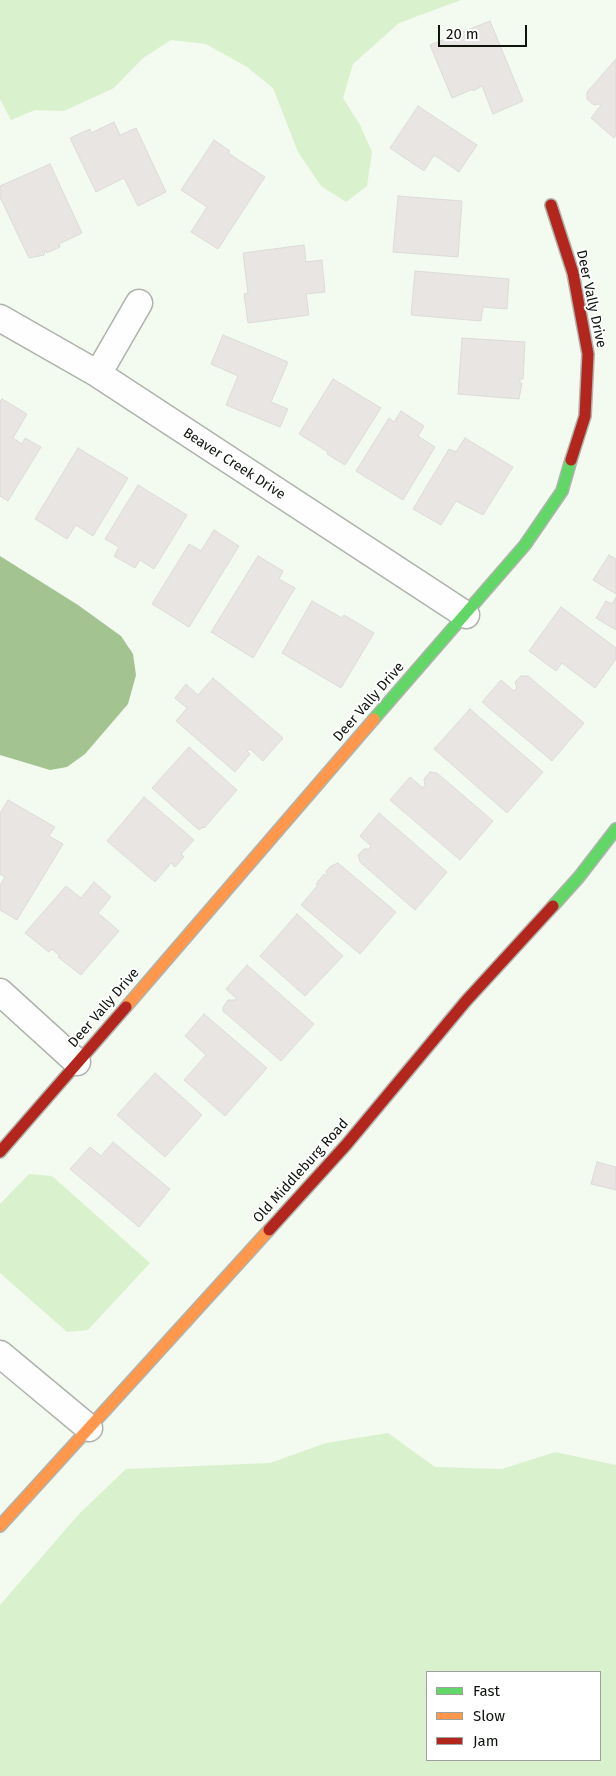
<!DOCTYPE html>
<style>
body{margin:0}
#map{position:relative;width:616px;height:1776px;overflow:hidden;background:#f3faf0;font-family:"Fira Sans",sans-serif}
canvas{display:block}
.legend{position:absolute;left:426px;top:1671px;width:175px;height:90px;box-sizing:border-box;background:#fff;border:1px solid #9fa19e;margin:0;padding:6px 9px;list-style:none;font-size:15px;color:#0f140d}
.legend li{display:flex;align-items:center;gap:10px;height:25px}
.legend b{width:25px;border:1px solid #9fa19e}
.scale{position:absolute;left:438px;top:25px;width:89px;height:22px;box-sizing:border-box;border:2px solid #0f140d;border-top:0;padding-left:6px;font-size:15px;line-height:18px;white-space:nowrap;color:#0f140d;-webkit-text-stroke:4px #fff;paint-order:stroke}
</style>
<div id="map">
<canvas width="616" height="1776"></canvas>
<ul class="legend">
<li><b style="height:6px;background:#63d668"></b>Fast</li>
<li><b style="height:6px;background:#ff974d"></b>Slow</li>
<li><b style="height:6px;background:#b3261e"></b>Jam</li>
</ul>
<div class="scale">20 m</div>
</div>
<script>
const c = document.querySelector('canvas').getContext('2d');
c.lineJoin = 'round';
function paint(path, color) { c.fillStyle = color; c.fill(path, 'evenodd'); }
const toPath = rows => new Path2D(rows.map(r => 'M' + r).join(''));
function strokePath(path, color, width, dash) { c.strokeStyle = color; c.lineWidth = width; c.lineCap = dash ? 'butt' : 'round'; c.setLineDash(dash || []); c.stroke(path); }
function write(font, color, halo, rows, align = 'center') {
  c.font = font + ' "Fira Sans",sans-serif'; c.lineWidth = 4; c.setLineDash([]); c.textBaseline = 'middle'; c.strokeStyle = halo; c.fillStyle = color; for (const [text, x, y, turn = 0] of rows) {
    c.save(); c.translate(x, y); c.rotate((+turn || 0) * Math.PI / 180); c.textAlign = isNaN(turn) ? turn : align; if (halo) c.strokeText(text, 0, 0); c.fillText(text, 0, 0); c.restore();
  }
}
const green = toPath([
 [0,0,461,0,399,23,353,64,343,98,360,125,372,152,367,186,346,202,321,186,298,152,273,88,247,67,206,44,171,40,143,58,114,88,64,111,35,110,11,120,0,99],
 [29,1174,52,1176,150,1263,88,1330,67,1332,0,1273,0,1204],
 [388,1433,435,1467,502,1469,555,1452,616,1465,616,1776,0,1776,0,1605,79,1514,126,1469,270,1463,326,1443],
 [427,1672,600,1672,600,1760,427,1760]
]);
const water = toPath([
 [0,556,78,605,121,636,133,654,136,675,128,704,85,754,67,767,50,770,0,755]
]);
const building = toPath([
 [490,21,523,101,493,114,482,86,473,91,473,89,452,98,430,45,490,21],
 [616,59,616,135,614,138,591,118,601,105,599,104,594,105,587,99,587,92,616,59],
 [418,106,477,145,459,172,434,155,424,171,390,148,418,106],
 [114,122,120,135,136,128,166,192,138,206,124,178,96,192,70,138,90,129,91,133,114,122],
 [214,140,230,151,228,153,265,177,218,249,191,232,207,207,181,190,214,140],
 [50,164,82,233,59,244,60,247,47,253,45,250,44,255,29,258,0,197,0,186,50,164],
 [398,196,462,201,458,257,393,252,398,196],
 [304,245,306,262,322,260,325,292,306,294,309,315,248,323,244,294,248,293,243,253,304,245],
 [415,271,509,279,507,309,483,307,481,321,411,315,415,271],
 [223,335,288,362,271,402,288,409,280,427,226,405,238,376,211,364,223,335],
 [462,338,525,342,523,379,520,379,520,383,522,383,519,399,458,394,462,338],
 [333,379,381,408,345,465,327,454,328,452,299,434,333,379],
 [2,399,27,414,13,438,22,444,25,438,41,447,8,501,0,496,0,401,2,399],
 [401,411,424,426,418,436,435,447,403,500,356,471,389,418,394,422,401,411],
 [465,438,513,467,483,515,456,501,441,525,413,509,449,449,456,452,465,438],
 [78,448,128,478,93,536,76,525,67,539,35,519,78,448],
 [138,485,187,515,154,569,140,560,135,568,114,556,119,547,105,539,138,485],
 [214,530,239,546,189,627,152,604,189,544,201,551,214,530],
 [609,555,616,559,616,594,593,580,609,555],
 [258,556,283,571,279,579,295,588,253,658,211,632,258,556],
 [616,597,616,630,596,618,606,601,612,604,616,597],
 [312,601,342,618,344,615,374,633,341,688,282,653,312,601],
 [561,607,616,648,616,659,595,688,562,663,556,671,529,651,561,607],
 [521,676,528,676,584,723,552,761,482,702,501,680,514,691,517,688,515,682,521,676],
 [213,678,283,738,263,761,250,749,247,751,250,754,235,772,176,721,187,708,175,698,186,684,198,695,213,678],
 [470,709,543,772,507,813,434,749,470,709],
 [189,747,237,790,204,828,203,827,199,830,152,788,189,747],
 [430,772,437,773,493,821,460,860,390,800,410,777,423,788,425,785,424,779,430,772],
 [144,797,194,840,181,854,184,857,175,867,171,863,155,882,107,841,144,797],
 [8,800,55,827,49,836,63,844,17,920,0,910,0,885,5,877,0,874,0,813,8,800],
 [379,813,447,872,415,910,360,862,358,855,364,849,369,849,371,846,360,836,379,813],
 [338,863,396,912,360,954,301,905,318,885,316,884,324,874,326,876,327,875,326,871,331,866,338,863],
 [94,882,111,897,98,913,119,931,81,975,58,957,60,956,52,949,49,952,25,933,66,886,81,898,94,882],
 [297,914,343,956,305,996,260,956,297,914],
 [247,965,314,1024,281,1061,223,1011,223,1007,228,1000,235,1000,237,999,226,989,247,965],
 [204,1014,267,1068,225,1116,184,1080,206,1055,185,1036,204,1014],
 [155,1073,202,1115,165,1157,117,1115,155,1073],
 [113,1142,170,1189,139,1227,70,1169,90,1147,101,1156,113,1142],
 [597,1162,616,1167,616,1190,591,1184,597,1162]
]);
const street = toPath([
 [0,318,98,374,466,615],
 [98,374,139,303],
 [0,992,77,1062],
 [0,1354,89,1428]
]);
const fast = toPath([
 [374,719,525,545,562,491,571,460],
 [553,906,579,877,616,829]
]);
const slow = toPath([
 [126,1007,374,719],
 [0,1526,269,1230]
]);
const jam = toPath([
 [551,205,573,273,588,354,585,416,571,460],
 [0,1152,126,1007],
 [269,1230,346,1145,466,1001,553,906]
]);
const streetNames = [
 ["Deer Vally Drive",591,299,78],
 ["Beaver Creek Drive",234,464,33],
 ["Deer Vally Drive",369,702,-49],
 ["Deer Vally Drive",104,1008,-49],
 ["Old Middleburg Road",301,1171,-48]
];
paint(green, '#daf1cd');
paint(water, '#a3c390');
paint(building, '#e8e5e3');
strokePath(building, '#dcdbd8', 1);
strokePath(street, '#aeb3ac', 29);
strokePath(fast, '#aeb3ac', 14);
strokePath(slow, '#aeb3ac', 14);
strokePath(jam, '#aeb3ac', 14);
strokePath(street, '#fdfefd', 26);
strokePath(fast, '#63d668', 11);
strokePath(slow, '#ff974d', 11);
strokePath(jam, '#b3261e', 11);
write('14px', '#0f140d', '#fff', streetNames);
</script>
